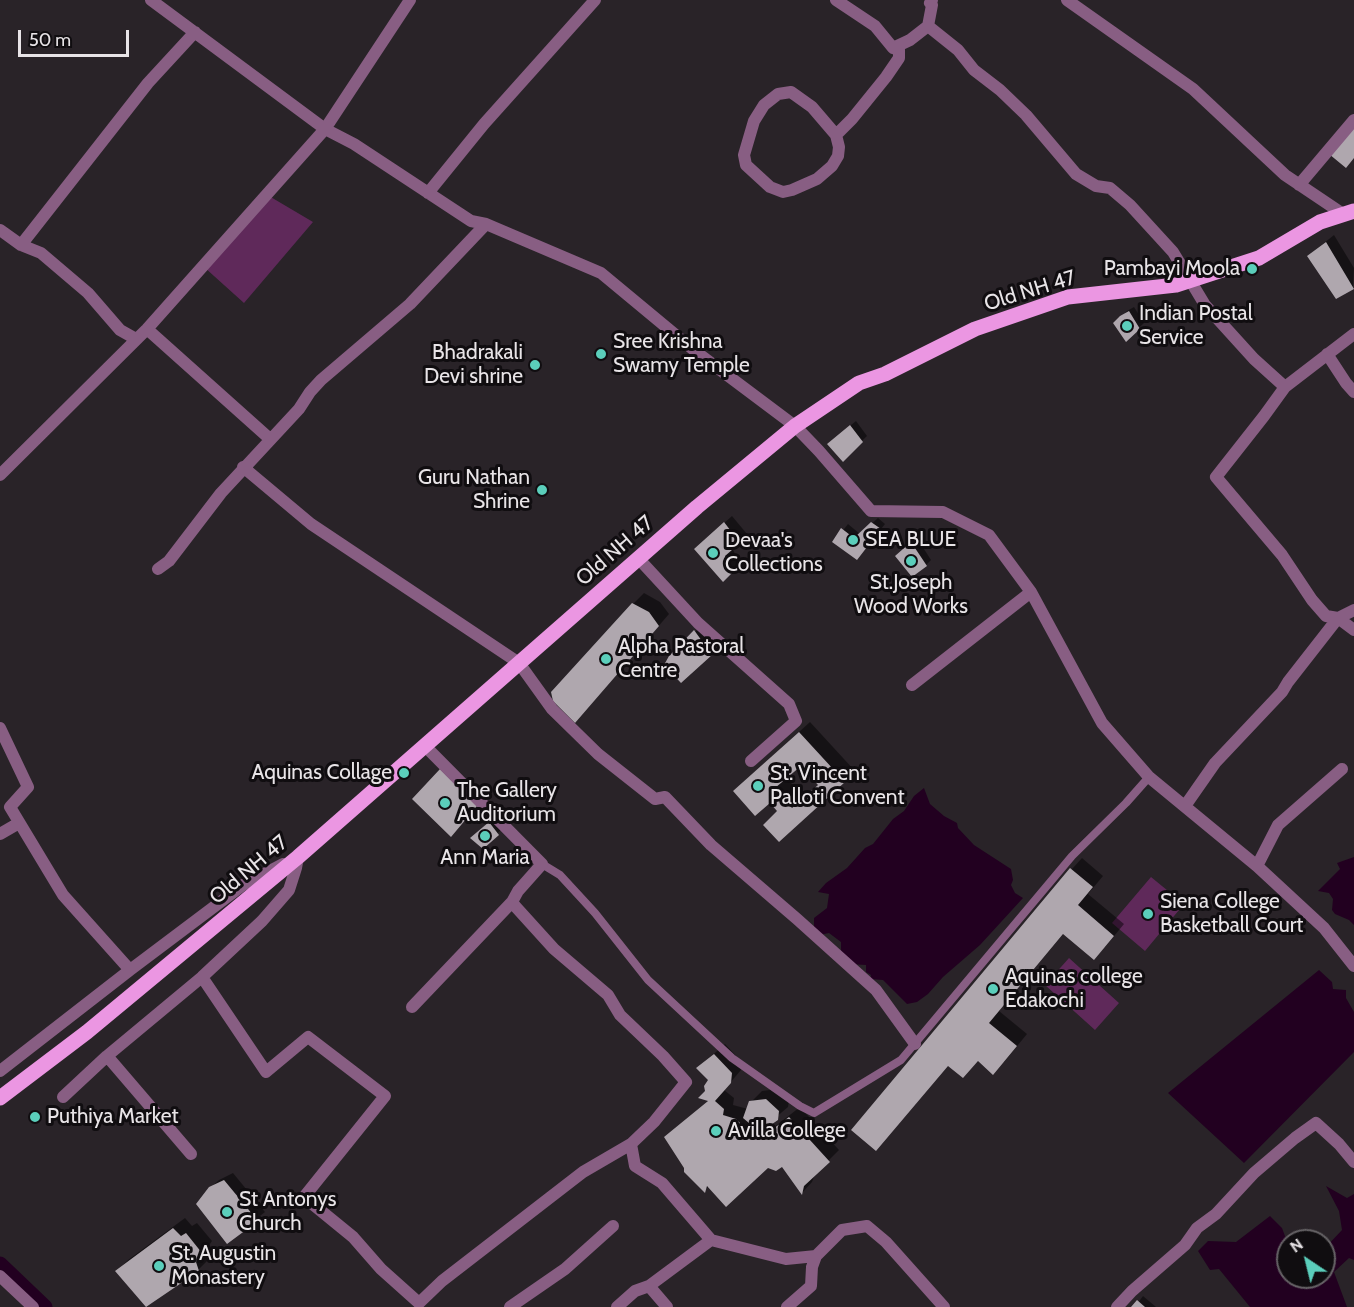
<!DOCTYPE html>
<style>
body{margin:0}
#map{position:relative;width:1354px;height:1307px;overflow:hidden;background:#292328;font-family:Cabin,sans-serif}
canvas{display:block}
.north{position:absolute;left:1276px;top:1229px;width:60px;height:60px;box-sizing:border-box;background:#100d10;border:2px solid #666366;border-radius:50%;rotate:325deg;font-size:16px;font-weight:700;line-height:24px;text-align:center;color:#e8e4e7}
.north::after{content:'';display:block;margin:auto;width:21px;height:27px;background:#5bcebb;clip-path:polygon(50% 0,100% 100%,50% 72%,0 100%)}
.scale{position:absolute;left:18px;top:30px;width:111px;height:27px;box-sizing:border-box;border:3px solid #e8e4e7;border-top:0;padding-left:8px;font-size:18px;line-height:21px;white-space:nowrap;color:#e8e4e7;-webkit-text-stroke:4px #100d10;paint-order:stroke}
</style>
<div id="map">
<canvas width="1354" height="1307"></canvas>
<div class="north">N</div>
<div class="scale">50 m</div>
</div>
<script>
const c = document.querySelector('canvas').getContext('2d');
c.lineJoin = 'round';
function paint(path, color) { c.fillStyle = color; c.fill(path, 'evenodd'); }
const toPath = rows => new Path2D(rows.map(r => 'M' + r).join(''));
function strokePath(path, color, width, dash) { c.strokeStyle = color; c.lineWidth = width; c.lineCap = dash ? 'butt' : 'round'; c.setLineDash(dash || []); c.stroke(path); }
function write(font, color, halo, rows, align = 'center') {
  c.font = font + ' Cabin,sans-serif'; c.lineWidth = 6; c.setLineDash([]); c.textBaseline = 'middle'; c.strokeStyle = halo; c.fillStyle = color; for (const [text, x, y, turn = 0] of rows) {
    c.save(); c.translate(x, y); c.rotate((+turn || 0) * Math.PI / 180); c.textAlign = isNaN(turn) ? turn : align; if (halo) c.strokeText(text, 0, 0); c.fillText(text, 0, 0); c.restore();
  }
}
const green = toPath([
 [269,196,313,222,244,303,204,267],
 [1151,877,1184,904,1145,951,1112,923],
 [1069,958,1119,1003,1095,1030,1045,985]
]);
const water = toPath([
 [924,788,930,804,944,816,957,823,958,828,974,845,1011,869,1013,880,1011,885,1015,893,1023,898,980,945,943,977,928,994,917,1002,907,1004,883,980,870,979,871,975,866,972,866,965,849,964,841,952,841,942,829,933,819,935,814,927,814,918,827,908,829,894,818,892,826,883,847,868,865,848,873,844,893,819,904,811,914,796],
 [1354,857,1354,925,1349,920,1335,914,1332,910,1333,899,1329,893,1318,891,1340,869,1337,863],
 [1319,970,1332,982,1333,989,1346,990,1346,998,1354,1012,1354,1052,1244,1163,1168,1093],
 [1326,1186,1347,1198,1354,1194,1354,1260,1349,1258,1334,1272,1347,1307,1250,1307,1219,1269,1210,1270,1198,1251,1208,1241,1236,1242,1270,1216,1282,1228,1288,1244,1288,1277,1324,1277,1324,1249,1342,1230,1339,1211]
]);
const shadow = toPath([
 [1334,235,1354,268,1353,288,1308,256],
 [1134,307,1144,323,1126,340,1115,324,1127,311],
 [856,421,867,436,843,459,834,439],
 [732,516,747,534,732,548,740,563,723,580,704,541],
 [878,518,885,524,862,553,834,542,848,524,860,534],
 [917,538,931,560,926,565,897,556],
 [644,593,660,602,669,614,586,710,633,604],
 [703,624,719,646,711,654,670,657],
 [810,722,855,771,779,840,779,811,746,780],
 [801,763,819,784,804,798,786,777],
 [495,818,503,828,483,847,473,838],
 [1082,858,1103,876,1088,894,1124,924,1105,947,1064,933,999,1011,1027,1034,1004,1062,979,1060,963,1076,949,1064,1072,869],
 [725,1044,742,1062,741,1070,724,1090,734,1098,733,1105,748,1109,751,1102,762,1091,777,1089,789,1100,788,1107,768,1124,773,1128,800,1107,839,1150,815,1174,812,1182,802,1193,782,1166,767,1166,709,1186,705,1190,677,1127,709,1100,706,1091,710,1080,698,1068],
 [233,1173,265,1212,227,1242,210,1188,219,1180],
 [185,1218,192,1226,197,1223,212,1241,206,1250,209,1259,198,1270,117,1271,128,1260],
 [1143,1296,1156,1307,1135,1307]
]);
const canal = toPath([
 [0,1264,45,1307]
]);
const building = toPath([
 [1354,125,1354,158,1346,168,1329,154],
 [1326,242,1354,289,1336,299,1307,256],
 [1129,311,1140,329,1126,342,1113,323,1120,316],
 [850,425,863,442,843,462,827,444],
 [724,522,740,543,725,556,733,572,723,582,694,549],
 [871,522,881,529,857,560,832,542,841,528,854,538],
 [911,542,927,566,912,577,895,556],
 [632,603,649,612,659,626,575,723,553,701,551,692],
 [694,630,712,655,681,683,664,665,669,656],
 [799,732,845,782,779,842,763,825,777,811,770,803,755,816,733,791],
 [801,766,818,785,792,808,775,788],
 [440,769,477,806,451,837,412,799],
 [489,822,499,835,483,849,470,838],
 [1070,868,1093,887,1078,905,1114,936,1094,960,1063,934,989,1023,1017,1046,993,1075,978,1061,963,1078,948,1066,876,1151,851,1130],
 [714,1054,732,1073,731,1083,715,1101,724,1109,723,1115,736,1119,745,1128,749,1123,743,1118,749,1101,766,1099,779,1111,778,1120,756,1135,761,1138,789,1117,830,1162,804,1186,802,1195,782,1167,776,1171,768,1168,726,1207,707,1186,705,1193,684,1172,684,1168,664,1137,708,1101,698,1098,705,1091,704,1086,708,1080,696,1068],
 [224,1180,258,1221,227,1244,196,1204,209,1187],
 [173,1228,181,1236,186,1233,202,1253,196,1262,199,1271,146,1307,115,1271],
 [1137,1300,1145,1307,1131,1307]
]);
const service = toPath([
 [542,864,560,875,595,913,648,980,732,1058,800,1106,814,1113,901,1060,1072,856,1126,803,1149,777]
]);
const minor = toPath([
 [151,0,325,129,354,144,471,221,486,224,601,273,695,351,795,426,819,451,871,511,943,512,989,535,1031,592,1102,723,1149,777,1257,866,1324,928,1354,966],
 [836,0,875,26,893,48,910,40,928,26,958,50,974,70,1000,90,1026,115,1076,174,1096,186,1110,188,1130,205,1173,252,1205,305,1254,359,1285,387,1264,416,1216,477,1282,555,1312,600,1326,616,1338,618,1354,610],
 [1067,0,1193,89,1285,175,1343,214],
 [928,26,932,5,930,3,932,0],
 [836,135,812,107,791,92,778,94,764,105,754,121,744,155,746,165,770,187,783,192,792,190,817,179,832,166,838,156,839,147,836,135,852,119,886,77,899,58,899,45],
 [1299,185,1354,120],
 [428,193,484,124,595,0],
 [0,230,21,245,41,253,88,293,120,330,136,339],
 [21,245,148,83,195,32],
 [147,329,270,439],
 [1327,354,1346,383,1354,392],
 [1285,387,1354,334],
 [243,467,311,524,519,663,552,709,598,754,655,799,665,797,711,845,797,919,876,990,915,1044],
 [0,475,147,329,325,129,410,0],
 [638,558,698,623,789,704,796,721,751,761],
 [158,569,169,561,221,493,299,409,310,392,321,380,410,304,486,224],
 [912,685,1031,592],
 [0,728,28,787,10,807,63,895,130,970,243,885,283,864],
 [425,746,542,864,518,891,512,902,515,906,554,949,608,995,620,1015,663,1056,686,1082,654,1122,631,1144,635,1166,662,1183,711,1240,786,1259,816,1256,842,1230,867,1226,886,1242,944,1307],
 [1185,806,1215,763,1282,692,1288,682,1338,618,1354,630],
 [0,834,19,823],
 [1257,866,1278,825,1342,769],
 [202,977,266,1072,308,1037,385,1096,304,1197,353,1237,381,1269,419,1303,442,1281,583,1172,631,1144],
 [412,1007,512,902],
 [107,1056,191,1154],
 [0,1071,130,970],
 [63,1097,107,1056,202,977,262,921,289,890,296,868,298,857],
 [0,1276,33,1307],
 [649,1286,667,1307],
 [510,1307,565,1269,613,1226],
 [617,1307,635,1291,649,1286,711,1240],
 [787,1307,811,1286,812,1267,816,1256],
 [1117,1307,1132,1291,1185,1245,1197,1228,1216,1214,1254,1173,1295,1138,1316,1123,1339,1144,1354,1162]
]);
const primary = toPath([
 [0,1098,87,1032,298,857,697,507,795,426,859,383,885,374,975,329,1068,297,1176,285,1259,258,1320,222,1354,211]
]);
const markers = [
 [1252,269,6,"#5bcebb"],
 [1127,326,6,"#5bcebb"],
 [601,354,6,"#5bcebb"],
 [535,365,6,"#5bcebb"],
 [542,490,6,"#5bcebb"],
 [853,540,6,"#5bcebb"],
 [713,553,6,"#5bcebb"],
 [911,561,6,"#5bcebb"],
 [606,659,6,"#5bcebb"],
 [404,773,6,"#5bcebb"],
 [758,786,6,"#5bcebb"],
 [445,803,6,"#5bcebb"],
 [485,836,6,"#5bcebb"],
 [1148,914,6,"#5bcebb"],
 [993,989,6,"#5bcebb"],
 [35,1117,6,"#5bcebb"],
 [716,1131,6,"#5bcebb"],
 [227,1212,6,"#5bcebb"],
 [159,1266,6,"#5bcebb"]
];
const poiNames = [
 ["Pambayi Moola",1240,269,"right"],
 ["Indian Postal",1139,314],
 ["Service",1139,338],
 ["Sree Krishna",613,342],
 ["Swamy Temple",613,366],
 ["Bhadrakali",523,353,"right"],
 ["Devi shrine",523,377,"right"],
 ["Guru Nathan",530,478,"right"],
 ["Shrine",530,502,"right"],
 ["SEA BLUE",865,540],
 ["Devaa's",725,541],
 ["Collections",725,565],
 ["St.Joseph",911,583,"center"],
 ["Wood Works",911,607,"center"],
 ["Alpha Pastoral",618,647],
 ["Centre",618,671],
 ["Aquinas Collage",392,773,"right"],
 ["St. Vincent",770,774],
 ["Palloti Convent",770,798],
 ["The Gallery",457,791],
 ["Auditorium",457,815],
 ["Ann Maria",485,858,"center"],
 ["Siena College",1160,902],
 ["Basketball Court",1160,926],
 ["Aquinas college",1005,977],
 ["Edakochi",1005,1001],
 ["Puthiya Market",47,1117],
 ["Avilla College",728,1131],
 ["St Antonys",239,1200],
 ["Church",239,1224],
 ["St. Augustin",171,1254],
 ["Monastery",171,1278]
];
const streetNames = [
 ["Old NH 47",1030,291,-17],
 ["Old NH 47",615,551,-41],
 ["Old NH 47",249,870,-40]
];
paint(green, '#5f295a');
paint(water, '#220020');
paint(shadow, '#0007');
strokePath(canal, '#220020', 15);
paint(building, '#afa7ae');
strokePath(service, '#885e83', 8);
strokePath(minor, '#885e83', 12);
strokePath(primary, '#eb96e2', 15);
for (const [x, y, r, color] of markers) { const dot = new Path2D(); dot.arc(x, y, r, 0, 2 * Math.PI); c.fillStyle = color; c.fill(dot); strokePath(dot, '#100d10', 2); }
write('21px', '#e8e4e7', '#100d10', poiNames, 'left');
write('21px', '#e8e4e7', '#100d10', streetNames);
</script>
